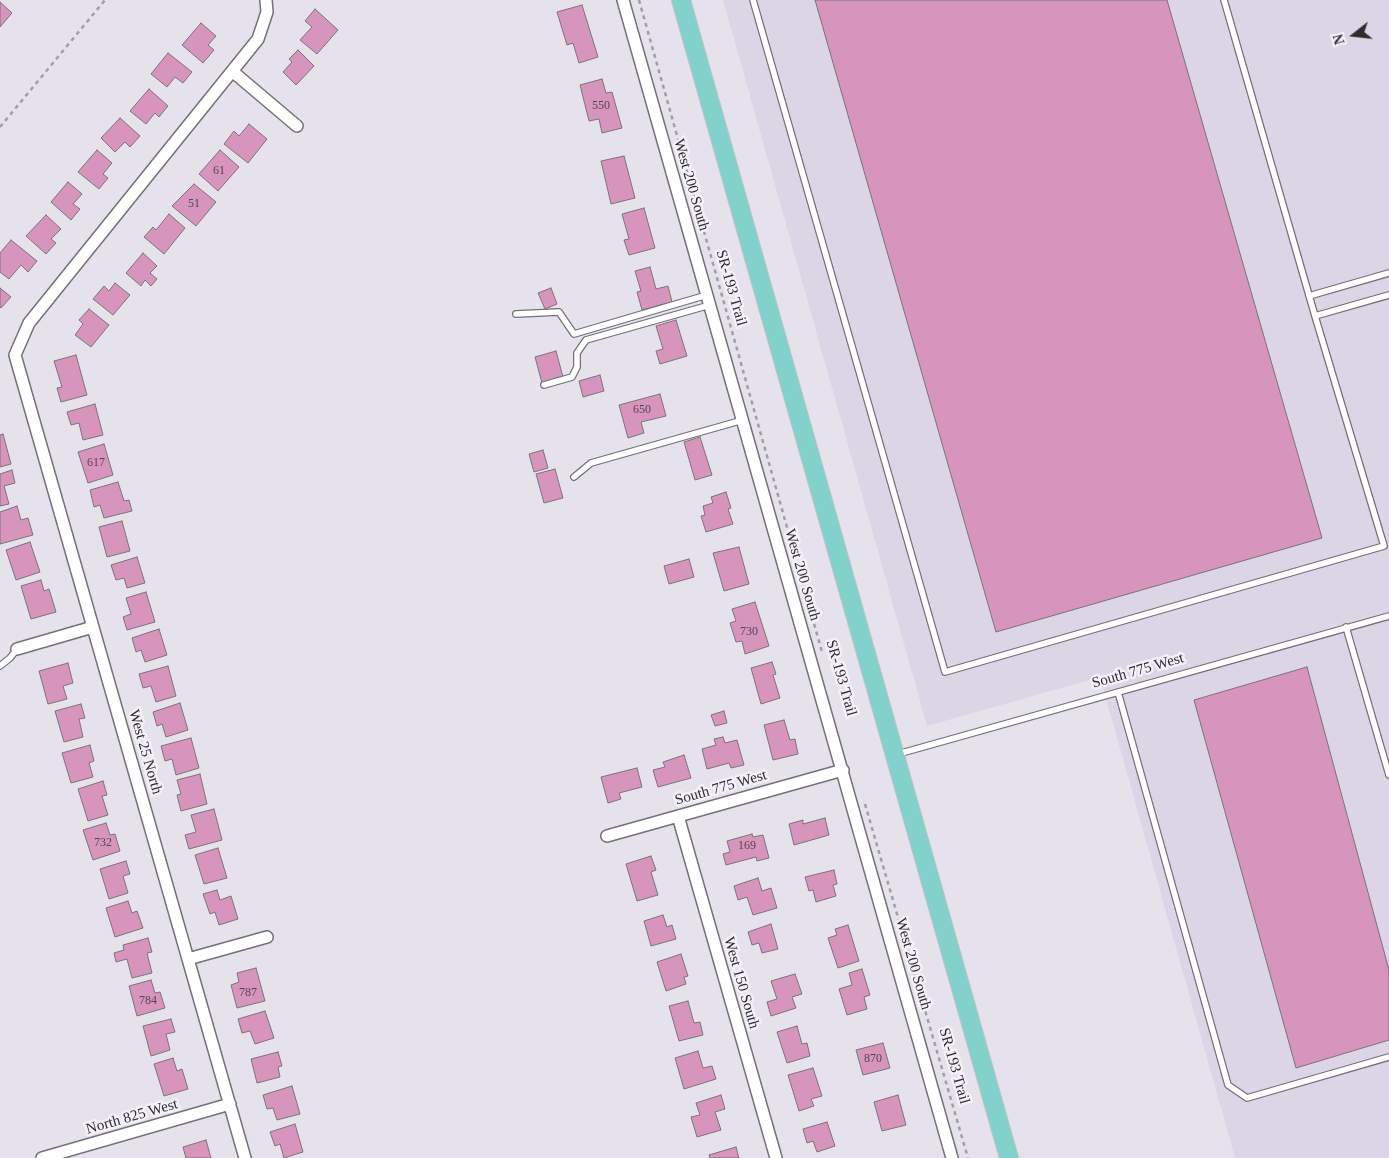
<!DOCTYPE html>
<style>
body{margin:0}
#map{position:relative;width:1389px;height:1158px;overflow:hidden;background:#e6e2ec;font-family:Georgia,serif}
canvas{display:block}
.north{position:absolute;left:1329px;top:10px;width:50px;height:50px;-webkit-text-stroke:4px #f3f0f9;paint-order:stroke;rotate:254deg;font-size:14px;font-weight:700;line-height:20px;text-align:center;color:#2d2c2f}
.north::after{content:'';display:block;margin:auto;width:18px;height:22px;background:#2d2c2f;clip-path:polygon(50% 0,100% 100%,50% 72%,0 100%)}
</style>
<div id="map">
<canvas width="1389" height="1158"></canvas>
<div class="north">N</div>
</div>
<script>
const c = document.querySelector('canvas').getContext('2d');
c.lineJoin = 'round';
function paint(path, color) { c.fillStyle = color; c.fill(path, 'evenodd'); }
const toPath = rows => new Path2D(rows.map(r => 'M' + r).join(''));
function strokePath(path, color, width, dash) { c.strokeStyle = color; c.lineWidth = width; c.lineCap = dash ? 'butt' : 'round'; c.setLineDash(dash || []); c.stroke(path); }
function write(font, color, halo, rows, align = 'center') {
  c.font = font + ' Georgia,serif'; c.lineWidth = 5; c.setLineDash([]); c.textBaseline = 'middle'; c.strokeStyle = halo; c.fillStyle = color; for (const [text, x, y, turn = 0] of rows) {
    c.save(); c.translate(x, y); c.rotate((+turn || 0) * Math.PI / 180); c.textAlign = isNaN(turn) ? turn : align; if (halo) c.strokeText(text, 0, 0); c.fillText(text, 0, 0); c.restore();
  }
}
const built = toPath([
 [723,0,1389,0,1389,1158,1235,1158,1100,677,927,726]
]);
const building = toPath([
 [815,0,1167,0,1322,538,996,632,815,0],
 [0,2,12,13,0,27,0,2],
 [582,5,598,57,579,63,573,43,567,45,557,12,582,5],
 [315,9,338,30,317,54,300,40,312,27,305,21,315,9],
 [201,23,216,36,208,45,214,50,203,63,182,45,201,23],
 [298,50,314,66,296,85,283,72,292,62,289,59,298,50],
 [168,53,192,72,183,83,175,77,167,87,151,74,168,53],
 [602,79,606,93,612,92,622,128,602,133,599,119,589,121,580,85,602,79],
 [149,89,168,106,159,117,155,113,146,124,130,111,149,89],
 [120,118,140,136,130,147,125,142,115,152,101,138,120,118],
 [249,124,267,139,248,163,224,144,234,131,239,136,249,124],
 [97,150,112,163,103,174,108,178,99,189,78,172,97,150],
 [220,150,239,167,218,191,199,174,220,150],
 [624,156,635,198,611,204,601,161,624,156],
 [68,182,82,194,73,204,80,209,71,220,51,202,68,182],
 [194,184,216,202,196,226,172,206,194,184],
 [644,208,655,248,629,255,624,240,629,239,622,214,644,208],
 [169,214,185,228,164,254,144,237,153,227,156,230,169,214],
 [46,215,61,229,51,239,56,243,46,254,26,236,46,215],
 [11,240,37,261,28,272,21,265,9,279,0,272,0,253,11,240],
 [143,253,157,266,150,273,157,279,151,286,145,280,141,286,126,273,143,253],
 [650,267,656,289,668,286,672,302,642,310,637,292,641,291,635,271,650,267],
 [115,283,130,295,113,315,93,299,104,286,109,291,115,283],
 [0,288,11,297,1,308,0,307,0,288],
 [551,288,557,304,545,309,538,293,551,288],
 [89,309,109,325,91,347,75,335,83,324,79,320,89,309],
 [676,320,687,356,660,364,656,351,663,349,656,326,676,320],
 [556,351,563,377,542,383,535,357,556,351],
 [76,355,87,395,61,402,57,388,62,387,54,361,76,355],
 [600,375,604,391,583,397,579,381,600,375],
 [660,394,666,416,641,422,644,433,628,438,619,405,660,394],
 [95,404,103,435,83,440,79,423,71,425,67,412,95,404],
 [3,434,11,464,0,467,0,435,3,434],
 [700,437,712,475,695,480,684,442,700,437],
 [104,444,113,475,88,483,78,452,104,444],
 [543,450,548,468,534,472,529,454,543,450],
 [555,469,563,498,544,503,536,474,555,469],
 [12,470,15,483,4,486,9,504,0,506,0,474,12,470],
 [118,482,124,501,129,500,132,511,104,518,100,505,94,507,90,490,118,482],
 [726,492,731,508,728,509,733,524,706,532,701,516,705,515,703,506,713,503,711,497,726,492],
 [17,506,21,520,28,518,33,535,0,544,0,512,17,506],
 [122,521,130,551,107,557,99,527,122,521],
 [30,542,40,572,16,580,6,550,30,542],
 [739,547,749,584,724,591,713,553,739,547],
 [137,557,145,583,127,588,124,578,116,580,111,565,137,557],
 [689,559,694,577,669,584,664,566,689,559],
 [41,580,44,591,49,589,56,612,31,619,21,586,41,580],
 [146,592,155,622,127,630,123,617,131,614,126,598,146,592],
 [755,602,769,646,745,654,742,641,736,642,730,623,736,621,732,609,755,602],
 [159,629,167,655,145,662,141,650,136,652,132,638,159,629],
 [772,662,776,674,773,675,780,698,761,704,751,668,772,662],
 [68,663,73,683,63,686,67,699,48,704,39,671,68,663],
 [168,666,176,696,156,702,151,686,143,688,139,674,168,666],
 [1307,667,1389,970,1389,1040,1296,1068,1194,700,1307,667],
 [180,703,188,730,166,737,162,724,157,726,153,712,180,703],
 [81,704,85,718,79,719,83,737,64,742,55,711,81,704],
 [724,711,727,723,715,726,711,715,724,711],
 [784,720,790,740,795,739,798,754,773,760,764,725,784,720],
 [723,737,725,743,737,740,744,765,731,768,729,763,707,769,702,749,716,745,714,739,723,737],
 [191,738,199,768,176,775,172,759,165,761,161,746,191,738],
 [90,745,94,761,89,763,93,777,71,783,62,753,90,745],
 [684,755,691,778,658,787,653,770,665,767,663,762,684,755],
 [637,768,642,787,619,793,621,799,608,803,601,777,637,768],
 [200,774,207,804,181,811,177,795,181,794,177,780,200,774],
 [103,781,107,795,102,796,108,815,88,821,78,789,103,781],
 [214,809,222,840,189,849,185,835,196,832,191,815,214,809],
 [825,818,829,835,794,845,789,824,803,820,803,824,825,818],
 [106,823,110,835,115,834,120,851,93,860,83,830,106,823],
 [752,834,753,837,763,835,769,858,757,861,756,857,726,865,723,854,730,852,727,841,752,834],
 [218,848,227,878,204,884,195,855,218,848],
 [651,856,656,870,651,872,658,895,637,901,626,864,651,856],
 [126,861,130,874,123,876,128,893,109,899,100,869,126,861],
 [834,870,837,884,833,885,836,896,816,902,813,890,809,891,805,877,834,870],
 [758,878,762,891,771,888,777,908,753,915,747,897,738,900,734,886,758,878],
 [217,890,220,900,231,896,238,919,219,925,215,912,210,914,203,894,217,890],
 [128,901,132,913,137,911,143,928,115,937,106,908,128,901],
 [663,915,667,927,672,925,676,939,651,946,644,921,663,915],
 [771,924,778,949,762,953,759,943,752,945,748,932,771,924],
 [848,925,859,961,838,968,828,938,837,935,835,929,848,925],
 [148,938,152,952,147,953,152,973,132,978,127,959,116,962,114,953,124,950,123,945,148,938],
 [681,954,688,976,684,977,686,984,666,991,657,962,681,954],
 [256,968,265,1001,237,1008,231,985,239,982,237,973,256,968],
 [862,969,870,995,864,997,867,1009,847,1015,839,989,852,985,849,973,862,969],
 [795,974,802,994,792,997,796,1008,771,1016,767,1002,777,999,771,981,795,974],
 [151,980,155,993,160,992,165,1008,137,1016,129,986,151,980],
 [688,1001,694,1023,700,1022,703,1035,679,1041,669,1006,688,1001],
 [265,1011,274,1038,255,1044,250,1031,242,1033,238,1019,265,1011],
 [171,1019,175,1032,166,1034,170,1050,151,1056,143,1026,171,1019],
 [797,1026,802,1044,807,1043,810,1056,787,1063,777,1032,797,1026],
 [883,1043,890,1068,863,1075,856,1050,883,1043],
 [698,1051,703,1068,712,1066,716,1079,684,1089,675,1058,698,1051],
 [278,1052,282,1066,278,1067,280,1077,257,1083,251,1059,278,1052],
 [173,1058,177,1071,182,1069,188,1089,164,1096,154,1064,173,1058],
 [813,1068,822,1096,811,1099,814,1106,799,1111,788,1075,813,1068],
 [292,1086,300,1114,277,1120,273,1108,267,1109,263,1095,292,1086],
 [721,1095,725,1109,715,1112,721,1130,697,1137,691,1117,700,1115,696,1103,721,1095],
 [898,1095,906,1125,882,1131,874,1102,898,1095],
 [827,1122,835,1146,817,1152,813,1141,807,1143,803,1129,827,1122],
 [295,1124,303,1152,284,1158,280,1144,275,1146,270,1132,295,1124],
 [206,1140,211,1158,186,1158,183,1147,206,1140],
 [736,1147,739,1158,710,1158,709,1155,736,1147]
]);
const path = toPath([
 [639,0,822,652],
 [0,127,105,0],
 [865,804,968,1158]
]);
const service = toPath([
 [753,0,945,672,1384,546,1315,316,1224,0],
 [1309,296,1389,273],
 [516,314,559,312,574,334,707,295],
 [1315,316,1389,295],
 [544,385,572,377,577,367,577,353,586,340,710,305],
 [574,477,591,463,743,420],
 [1346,627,1389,775],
 [0,666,10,658,17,649],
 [1118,692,1228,1085,1247,1098,1389,1057],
 [898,754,1389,616]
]);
const minor = toPath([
 [623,0,952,1158],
 [232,71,297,126],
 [17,649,93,627],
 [678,816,776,1158],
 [607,836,843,770],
 [188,959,267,937],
 [42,1158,230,1104],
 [245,1158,15,355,29,323,258,39,267,12,266,0]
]);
const primary = toPath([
 [681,0,1009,1158]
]);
const numberNames = [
 ["550",601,106],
 ["61",219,171],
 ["51",194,204],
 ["650",642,410],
 ["617",96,463],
 ["730",749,632],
 ["732",103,843],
 ["169",747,846],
 ["787",248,993],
 ["784",148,1001],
 ["870",873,1059]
];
const streetNames = [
 ["West 200 South",691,185,74],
 ["SR-193 Trail",731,288,74],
 ["West 200 South",802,575,74],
 ["South 775 West",1138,671,-16],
 ["SR-193 Trail",841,678,74],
 ["West 25 North",145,752,74],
 ["South 775 West",721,788,-16],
 ["West 200 South",913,964,74],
 ["West 150 South",741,983,74],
 ["SR-193 Trail",954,1066,74],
 ["North 825 West",132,1117,-16]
];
paint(built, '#dcd5e6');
paint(building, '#d794bc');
strokePath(building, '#7b7377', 1);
strokePath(service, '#747179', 8);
strokePath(minor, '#747179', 14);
strokePath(primary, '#c4c4c5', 20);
strokePath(path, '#a19ea5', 2.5, [4, 4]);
strokePath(service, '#fff', 5.5);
strokePath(minor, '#fff', 11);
strokePath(primary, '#82d1ca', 18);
write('12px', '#584652', null, numberNames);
write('15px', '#2d2c2f', '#f3f0f9', streetNames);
</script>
